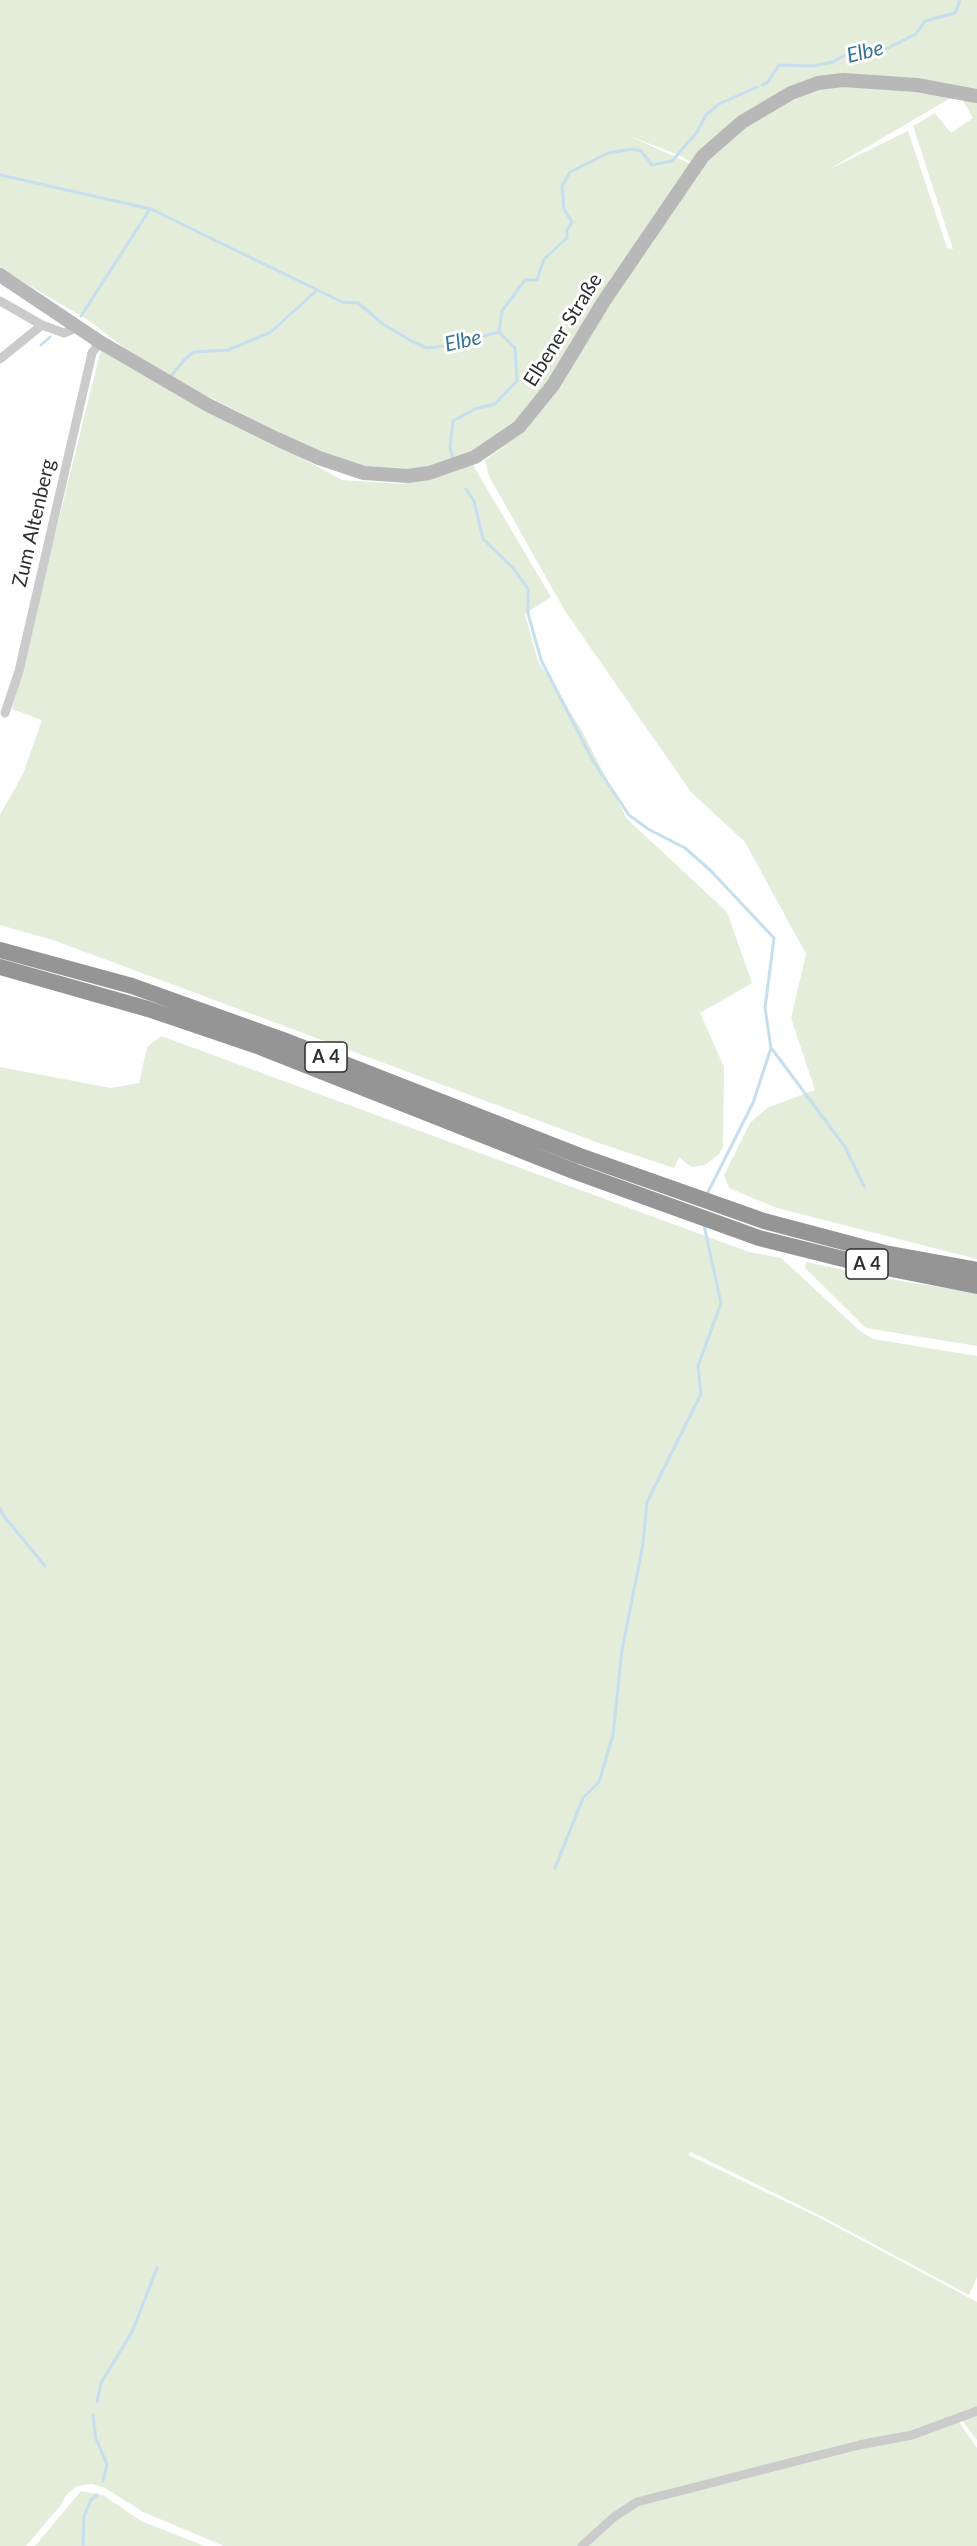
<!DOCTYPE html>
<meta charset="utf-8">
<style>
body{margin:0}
canvas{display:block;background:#fff}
</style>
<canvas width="977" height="2546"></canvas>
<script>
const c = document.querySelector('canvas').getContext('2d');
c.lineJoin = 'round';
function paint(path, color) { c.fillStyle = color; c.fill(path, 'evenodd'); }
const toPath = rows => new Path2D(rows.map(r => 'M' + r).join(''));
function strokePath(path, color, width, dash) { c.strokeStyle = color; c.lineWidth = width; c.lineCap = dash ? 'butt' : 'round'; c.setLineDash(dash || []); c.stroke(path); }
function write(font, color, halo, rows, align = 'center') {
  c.font = font + ' Lato,sans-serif'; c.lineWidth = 6; c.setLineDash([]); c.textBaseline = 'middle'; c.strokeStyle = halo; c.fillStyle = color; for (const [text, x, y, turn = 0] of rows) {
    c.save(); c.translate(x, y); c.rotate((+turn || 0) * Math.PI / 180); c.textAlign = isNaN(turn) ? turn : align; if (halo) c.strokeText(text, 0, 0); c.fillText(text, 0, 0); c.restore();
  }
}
const green = toPath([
 [0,0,977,0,977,93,952,97,828,170,908,131,947,248,953,249,913,126,935,113,951,133,973,118,961,97,977,101,977,1259,777,1208,729,1188,724,1175,750,1123,767,1108,815,1090,791,1018,806,954,745,842,691,792,565,611,489,476,485,460,525,431,698,167,681,156,627,135,691,164,538,399,503,435,448,464,408,471,372,470,337,461,149,367,88,320,0,268],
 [101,349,342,480,402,484,473,465,551,597,525,614,538,661,581,729,627,819,727,912,752,983,700,1013,724,1067,723,1147,719,1154,705,1165,691,1167,679,1157,674,1168,599,1143,53,940,0,925,0,815,23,774,42,720,12,709],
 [161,1036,749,1252,781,1258,860,1331,873,1339,977,1356,977,2277,969,2295,821,2216,691,2152,688,2155,820,2218,977,2302,977,2409,957,2419,977,2448,977,2546,224,2546,143,2512,105,2488,92,2484,77,2486,67,2494,60,2506,26,2546,0,2546,0,1067,111,1088,139,1083,147,1047],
 [806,1262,876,1277,977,1293,977,1346,866,1328,805,1268],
 [977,2415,977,2440,962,2420],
 [81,2491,103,2495,141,2521,205,2546,35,2546]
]);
const stream = toPath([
 [762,85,767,83,779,65,813,66,833,62,848,53,878,53,916,34,925,21,955,13,960,0],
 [0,175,151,209,342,302,358,303,383,324,413,342,427,348,444,346,499,332,502,311,525,280,537,280,544,259,567,238,567,230,572,222,564,209,562,186,570,172,608,153,632,149,641,151,652,165,672,161,697,132,706,115,719,104,757,87],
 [81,316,150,209],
 [41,345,50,337],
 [172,375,184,360,194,352,228,350,271,332,317,290],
 [453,458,450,447,453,421,475,409,495,404,517,381,515,348,499,332],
 [466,489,474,501,483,539,514,569,528,589,528,613,541,660,593,761,629,815,648,829,685,848,710,870,774,938,765,1008,771,1048,753,1103,706,1196],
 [772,1049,845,1147,864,1186],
 [0,1508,3,1515,45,1566],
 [555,1868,583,1798,599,1782,613,1735,622,1650,643,1544,647,1502,701,1394,698,1366,721,1303,704,1225],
 [97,2401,101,2383,132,2332,157,2268],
 [93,2415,96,2439,107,2464,103,2481],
 [83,2546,84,2516,91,2500,97,2495]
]);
const street = toPath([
 [0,301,42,325,64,333,78,327],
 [0,359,42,325],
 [5,713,19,671,92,353,100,342],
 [582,2546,614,2517,637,2502,859,2445,912,2435,977,2411]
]);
const secondary = toPath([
 [0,275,100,342,208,405,277,439,319,458,364,473,408,476,429,473,475,457,519,427,553,385,604,301,703,156,742,122,791,93,818,83,843,80,917,85,977,96]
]);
const highway = toPath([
 [0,950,132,986,283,1040,580,1156,764,1221,885,1253,977,1270],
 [0,967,148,1009,260,1047,576,1172,759,1238,851,1261,977,1286]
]);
const shields = [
 [326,1057,42],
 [867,1264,42]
];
const shieldNames = [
 ["A 4",326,1057],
 ["A 4",867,1264]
];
const streetNames = [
 ["Elbener Straße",563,330,-58],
 ["Zum Altenberg",34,523,-77]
];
const waterNames = [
 ["Elbe",865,52,-14],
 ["Elbe",463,341,-13]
];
paint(green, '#e4ecda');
strokePath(stream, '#c5dfee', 3);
strokePath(street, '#cbcbcb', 9);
strokePath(secondary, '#b8b8b8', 14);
strokePath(highway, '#959595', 16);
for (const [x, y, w] of shields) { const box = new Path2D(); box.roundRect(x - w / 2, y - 15, w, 30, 4.5); c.fillStyle = '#fff'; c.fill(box); strokePath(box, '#2e2e2e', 1.5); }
write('bold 18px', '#2e2e2e', null, shieldNames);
write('20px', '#2e2e2e', '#fff', streetNames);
write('italic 21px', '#367395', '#fff', waterNames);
</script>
